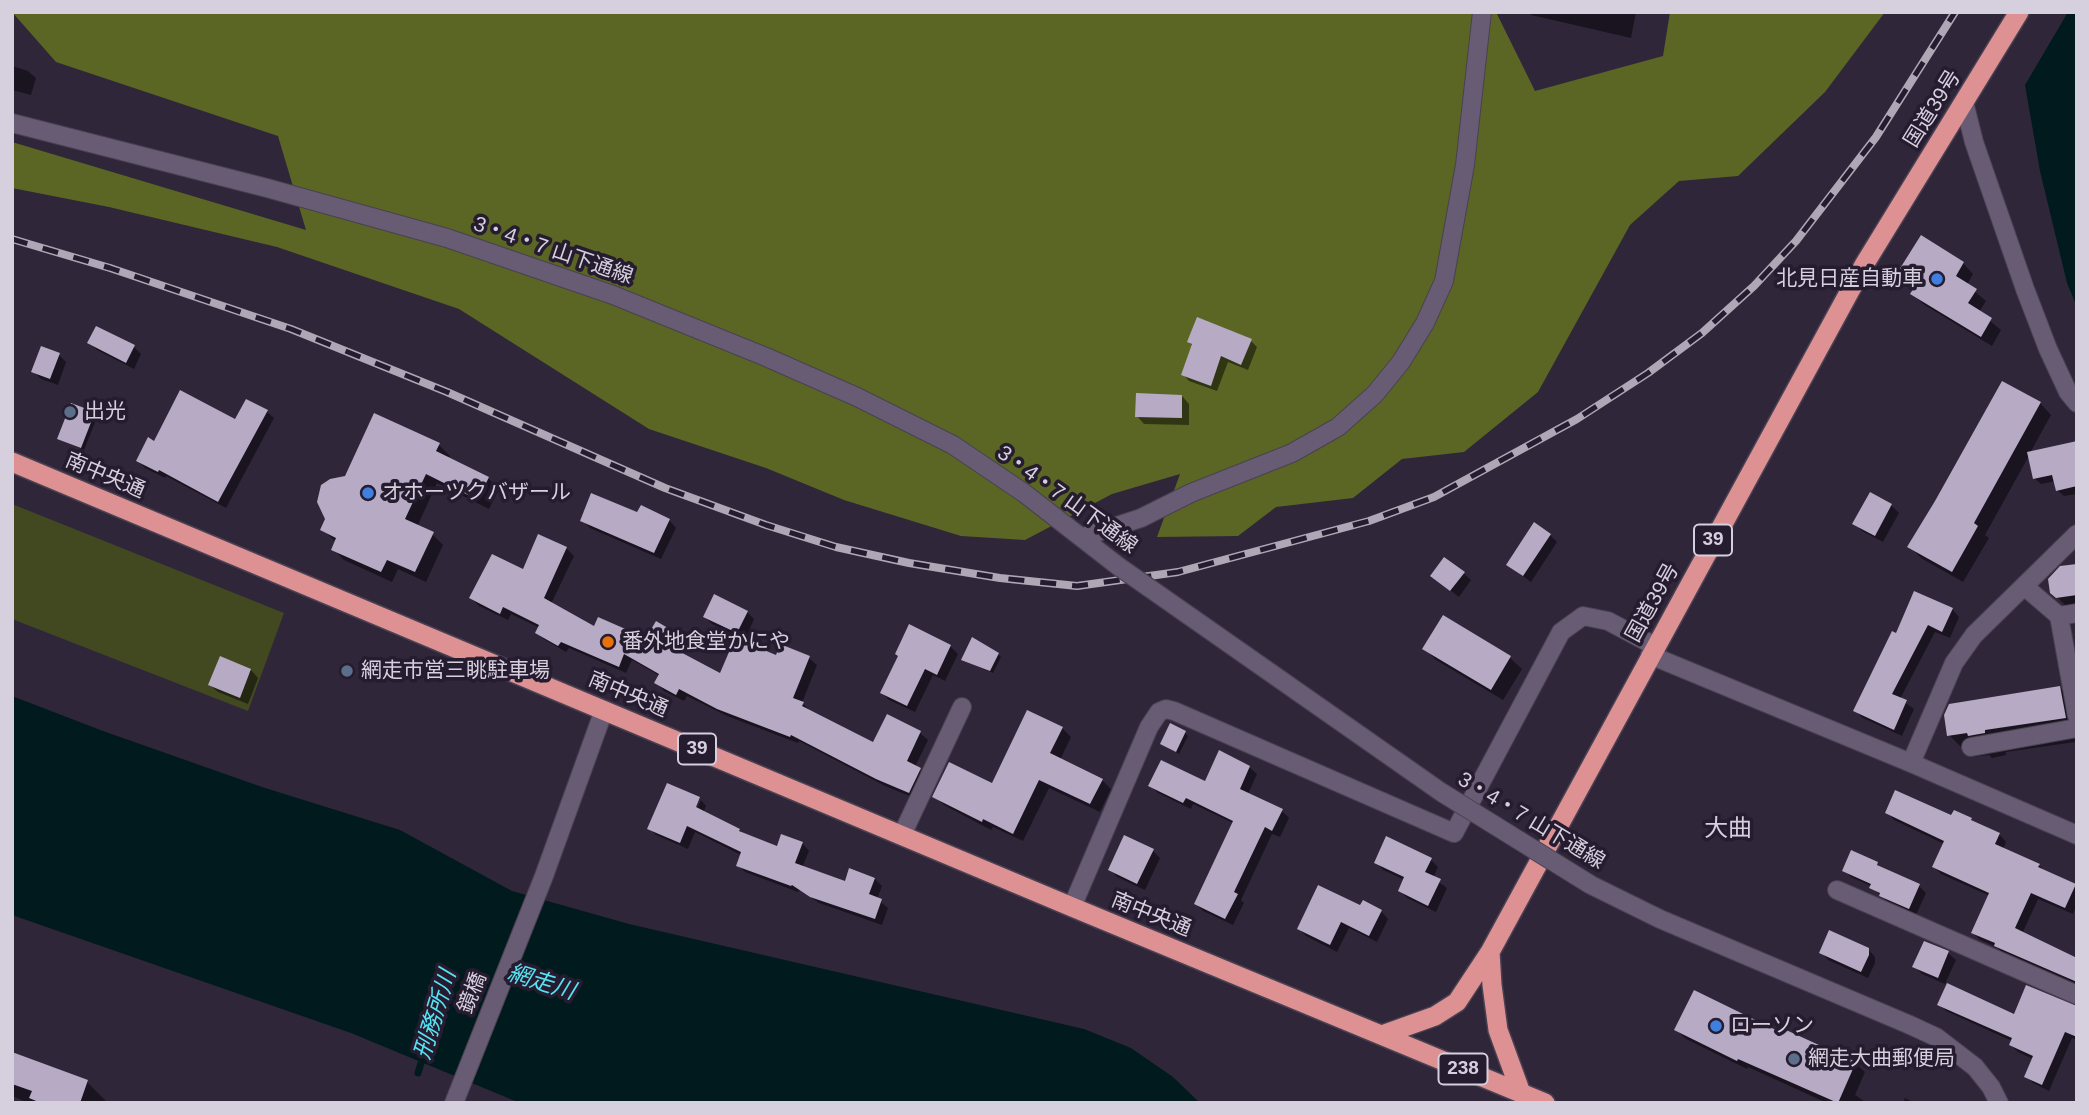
<!DOCTYPE html>
<meta charset="utf-8">
<style>
body{margin:0}
#map{position:relative;width:2089px;height:1115px;overflow:hidden;background:#30263a;font-family:Arial,sans-serif}
canvas{display:block}
.frame{position:absolute;inset:0;border:14px solid #d6cfdd;pointer-events:none}
</style>
<div id="map">
<canvas width="2089" height="1115"></canvas>
<div class="frame"></div>
</div>
<script>
const c = document.querySelector('canvas').getContext('2d');
c.lineJoin = 'round';
function paint(path, color) { c.fillStyle = color; c.fill(path, 'evenodd'); }
const toPath = rows => new Path2D(rows.map(r => 'M' + r).join(''));
function strokePath(path, color, width, dash) { c.strokeStyle = color; c.lineWidth = width; c.lineCap = dash ? 'butt' : 'round'; c.setLineDash(dash || []); c.stroke(path); }
function write(font, color, halo, rows, align = 'center') {
  c.font = font + ' Arial,"Noto Sans JP",sans-serif'; c.lineWidth = 7; c.setLineDash([]); c.textBaseline = 'middle'; c.strokeStyle = halo; c.fillStyle = color; for (const [text, x, y, turn = 0] of rows) {
    c.save(); c.translate(x, y); c.rotate((+turn || 0) * Math.PI / 180); c.textAlign = isNaN(turn) ? turn : align; if (halo) c.strokeText(text, 0, 0); c.fillText(text, 0, 0); c.restore();
  }
}
const green = toPath([
 [12,504,284,613,248,711,12,619]
]);
const forest = toPath([
 [12,12,1496,12,1535,91,1663,56,1670,12,1885,12,1825,92,1738,176,1679,181,1630,225,1538,392,1464,452,1402,459,1353,498,1276,507,1238,536,1157,537,1180,474,1112,494,1025,540,961,536,844,500,766,468,649,429,459,309,277,247,109,207,12,188,12,142,306,230,278,136,56,62]
]);
const water = toPath([
 [2068,12,2077,12,2077,307,2067,283,2040,171,2025,85],
 [12,696,103,731,262,787,400,830,512,891,629,924,1084,1029,1131,1048,1173,1077,1200,1103,520,1103,351,1033,12,915]
]);
const shadow = toPath([
 [1527,12,1636,12,1631,38,1531,15],
 [12,66,28,71,36,78,31,95,12,90],
 [1963,263,1973,274,1967,285,1986,301,1979,312,2001,330,1992,346,1923,304,1912,293,1918,284,1902,270],
 [1251,341,1257,347,1248,370,1228,362,1217,391,1189,381,1183,374,1193,346,1189,342],
 [89,343,134,347,141,354,134,369,97,350],
 [59,355,66,362,58,385,41,379,33,371],
 [1182,396,1189,404,1189,425,1144,424,1137,416],
 [247,401,267,412,274,418,226,508,166,476,165,478,145,468,138,461,155,443,236,422],
 [2040,403,2051,415,2030,453,2077,443,2077,494,2064,496,2057,490,2056,481,2041,484,2034,478,2030,454,1985,535,1989,538,1963,582,1921,558,1909,546],
 [94,413,97,417,84,450,59,439],
 [439,445,450,456,448,458,488,478,499,489,489,509,437,483,417,527,432,534,443,545,426,582,398,569,392,582,344,560,333,549,336,542,322,529,346,477],
 [1891,505,1899,513,1883,542,1862,531,1854,523],
 [582,520,669,520,676,528,661,559,590,528],
 [1550,535,1557,542,1531,582,1508,565],
 [566,548,574,556,551,604,594,628,646,640,677,635,684,643,679,653,721,675,777,657,809,658,817,665,802,703,810,711,874,745,920,733,928,740,915,767,927,777,917,799,885,786,799,741,798,743,727,716,687,696,684,701,664,691,657,683,660,676,632,660,626,673,569,648,566,652,545,640,537,633,540,628,511,614,508,620,479,606,471,598],
 [2077,565,2077,617,2052,592],
 [1463,573,1471,580,1459,597,1432,576],
 [1952,609,1959,617,1950,638,1935,632,1900,699,1914,709,1902,736,1863,718,1855,711,1896,635],
 [747,612,754,619,745,640,712,624,705,617],
 [1443,618,1510,658,1522,669,1503,700,1436,660,1425,649],
 [950,646,958,654,945,681,933,675,915,712,889,700,882,693],
 [998,654,1001,657,993,673,963,660],
 [251,670,258,678,248,704,218,692,210,685],
 [2060,688,2077,706,2077,752,2075,742,2006,752,2006,755,1992,758,1989,755,1971,757,1949,735],
 [1062,728,1071,737,1060,760,1102,780,1111,789,1100,812,1049,788,1023,841,993,827,991,830,944,805,935,796,993,786],
 [1185,733,1188,736,1179,754,1162,744],
 [1249,767,1257,774,1248,794,1282,811,1289,818,1280,837,1272,834,1241,900,1244,903,1233,925,1203,911,1196,904,1233,823,1193,804,1191,809,1158,793,1150,786,1205,783],
 [668,785,700,799,697,799,691,814,694,816,701,800,706,806,703,813,739,830,745,835,778,848,782,836,802,843,809,851,802,868,846,883,850,870,875,879,882,886,877,899,888,908,882,925,819,903,800,890,798,892,745,872,738,865,741,855,695,832,688,849,656,835,649,828],
 [1887,812,1971,819,1977,825,1999,834,2006,842,2003,849,2039,865,2045,872,2075,885,2077,904,2073,914,2038,899,2022,934,2077,959,2077,985,2003,953,1997,947,1980,940,1973,933,1990,896,1941,874,1934,867,1944,844,1894,820],
 [1153,851,1160,858,1145,890,1117,877,1110,869],
 [1431,860,1438,867,1433,878,1447,888,1436,912,1407,898,1400,891,1405,880,1383,870,1376,862],
 [1877,864,1883,870,1919,886,1926,893,1916,915,1888,902,1871,886,1851,877,1844,870],
 [1361,907,1381,911,1388,919,1377,942,1349,928,1337,952,1306,936,1299,929],
 [1868,949,1875,957,1875,963,1868,978,1828,960,1821,952],
 [1948,953,1956,960,1945,984,1922,974,1914,966],
 [1939,1004,2015,1016,2077,1008,2077,1040,2072,1038,2049,1091,2033,1083,2026,1076,2033,1059,2018,1052,2011,1045,2012,1041,1946,1011],
 [1676,1030,1783,1035,1855,1063,1865,1072,1855,1095,1867,1103,1827,1103,1748,1067,1747,1069,1686,1039],
 [12,1054,87,1082,108,1103,29,1103,12,1096],
 [1905,1098,1915,1103,1903,1103]
]);
const stream = toPath([
 [418,1073,424,1053]
]);
const building = toPath([
 [1921,235,1964,262,1956,276,1977,289,1968,303,1992,318,1981,337,1910,294,1918,281,1899,270],
 [1197,317,1252,339,1241,365,1221,356,1211,386,1181,375,1192,344,1187,342],
 [96,326,135,345,126,363,87,343],
 [41,346,60,353,50,379,31,372],
 [2002,381,2041,402,1974,523,1978,526,1952,572,1907,547,1935,501],
 [180,390,235,419,246,399,268,410,218,502,159,470,158,472,136,461,148,437,154,441],
 [1136,393,1182,395,1182,418,1135,417],
 [71,403,95,412,81,448,57,439],
 [374,413,440,443,436,451,489,477,478,500,426,474,405,519,434,532,415,572,387,560,381,572,331,550,336,538,320,530,325,519,317,502,321,485,330,479,345,476],
 [2077,441,2077,486,2056,491,2052,475,2033,479,2027,452],
 [1870,492,1892,504,1875,536,1852,524],
 [591,493,637,512,641,505,670,519,654,553,580,521],
 [1534,522,1551,534,1523,576,1506,565],
 [538,534,567,547,544,598,594,626,598,617,646,638,656,621,678,634,671,647,720,673,735,638,776,655,780,644,810,656,793,698,804,702,802,706,873,742,887,714,921,731,907,761,921,768,909,793,876,779,791,735,790,737,717,709,679,689,676,695,654,683,659,674,624,654,619,667,561,642,558,646,535,633,539,625,503,607,500,614,469,598,492,554,523,569],
 [1444,557,1465,572,1450,591,1430,576],
 [2077,564,2077,595,2056,598,2050,593,2048,579,2060,566],
 [1914,591,1953,608,1942,632,1928,625,1892,694,1907,700,1894,730,1853,711,1892,631,1896,633],
 [714,594,748,611,737,633,703,617],
 [1443,615,1511,656,1491,690,1422,649],
 [909,624,951,645,937,675,925,669,907,706,880,693,898,656,895,654],
 [972,637,999,653,990,671,961,660],
 [220,656,251,669,240,698,208,685],
 [2060,686,2066,718,1985,730,1985,733,1968,736,1967,733,1947,736,1944,715,1949,704],
 [1027,710,1063,727,1050,753,1103,779,1090,804,1039,780,1013,834,983,819,982,822,932,797,949,762,992,783],
 [1170,723,1186,731,1176,752,1160,744],
 [1219,750,1250,766,1240,789,1283,809,1272,831,1265,827,1234,892,1238,894,1225,919,1194,904,1233,821,1186,798,1183,803,1148,786,1161,760,1205,781],
 [667,783,700,797,696,807,740,829,739,831,777,846,781,834,803,842,795,863,845,881,849,868,875,878,869,894,882,899,875,919,810,897,792,885,791,886,736,866,741,852,687,826,680,843,647,829],
 [1895,790,1951,815,1954,810,1972,818,1971,820,2000,833,1995,844,2040,864,2038,867,2076,884,2065,908,2031,893,2015,928,2077,958,2077,982,1994,946,1995,943,1971,933,1989,893,1932,867,1944,841,1885,813],
 [1124,835,1154,849,1137,884,1108,870],
 [1386,836,1432,858,1425,872,1441,879,1428,906,1398,891,1404,877,1374,863],
 [1851,850,1878,862,1877,865,1920,884,1909,909,1879,896,1880,893,1869,888,1871,884,1842,871],
 [1318,885,1360,905,1363,900,1382,910,1369,936,1341,922,1330,945,1297,929],
 [1829,930,1869,948,1869,955,1861,972,1819,953],
 [1924,941,1949,951,1938,978,1912,967],
 [1947,983,2014,1014,2026,985,2077,1006,2077,1037,2065,1032,2042,1085,2024,1077,2033,1056,2009,1045,2012,1038,1937,1005],
 [1694,990,1782,1033,1784,1029,1856,1062,1838,1103,1738,1059,1737,1061,1674,1030],
 [12,1052,88,1080,80,1103,41,1103,29,1098,32,1091,12,1084]
]);
const minor = toPath([
 [1964,102,1974,142,2025,289,2048,349,2068,392,2077,403],
 [1083,537,1141,518,1191,493,1292,453,1338,427,1375,394,1401,362,1425,323,1444,281,1465,165,1482,12],
 [2024,586,2077,534],
 [2059,616,2077,716],
 [1650,655,1911,763,2077,835],
 [1971,747,2077,728],
 [1911,763,1954,663,1974,635,2024,586,2059,616,2077,613],
 [902,835,962,707],
 [1837,890,2077,995],
 [1072,907,1149,727,1159,712,1166,709,1174,711,1454,833,1561,632,1583,616,1608,621,1655,646],
 [454,1103,544,876,604,710]
]);
const tertiary = toPath([
 [12,123,267,188,447,238,613,295,766,357,857,397,953,445,1024,493,1118,566],
 [1910,1025,1936,1037,1975,1067,1991,1087,1999,1103]
]);
const trunk = toPath([
 [12,462,1072,907,1545,1103],
 [1490,952,1492,985,1498,1030,1521,1093],
 [1382,1035,1435,1016,1457,1002,1490,952,1864,265,2019,12]
]);
const rail = toPath([
 [12,239,110,268,291,329,447,392,665,488,766,525,836,547,909,563,1000,578,1077,586,1178,572,1369,521,1434,497,1577,419,1648,373,1702,333,1754,286,1796,241,1876,137,1955,12]
]);
const tertiaryBridge = toPath([
 [1118,566,1441,792,1591,885,1660,919,1910,1025]
]);
const markers = [
 [1937,279,7,"#3f7fe0"],
 [70,412,7,"#5c6f8a"],
 [368,493,7,"#3f7fe0"],
 [608,642,7,"#e8710a"],
 [347,671,7,"#5c6f8a"],
 [1716,1026,7,"#3f7fe0"],
 [1794,1059,7,"#5c6f8a"]
];
const shields = [
 [1713,540,38],
 [697,749,38],
 [1463,1069,49]
];
const shieldNames = [
 ["39",1713,540],
 ["39",697,749],
 ["238",1463,1069]
];
const streetNames = [
 ["国道39号",1933,109,-58],
 ["3・4・7 山下通線",553,251,19],
 ["南中央通",105,476,23],
 ["3・4・7 山下通線",1067,500,36],
 ["国道39号",1653,603,-61],
 ["南中央通",628,695,23],
 ["3・4・7 山下通線",1531,821,31],
 ["南中央通",1151,915,22],
 ["鏡橋",473,993,-68]
];
const poiNames = [
 ["北見日産自動車",1923,279,"right"],
 ["出光",84,412],
 ["オホーツクバザール",382,493],
 ["番外地食堂かにや",622,642],
 ["網走市営三眺駐車場",361,671],
 ["ローソン",1730,1026],
 ["網走大曲郵便局",1808,1059]
];
const waterNames = [
 ["網走川",541,983,17],
 ["刑務所川",436,1015,-73]
];
const quarterNames = [
 ["大曲",1728,829]
];
paint(green, '#424921');
paint(forest, '#5b6624');
paint(water, '#001a1d');
paint(shadow, '#0007');
strokePath(stream, '#001a1d', 7);
paint(building, '#b6aac4');
strokePath(minor, '#494152', 20);
strokePath(tertiary, '#494152', 20);
strokePath(trunk, '#494152', 22);
strokePath(minor, '#675c73', 18);
strokePath(tertiary, '#675c73', 18);
strokePath(trunk, '#de9193', 19);
strokePath(rail, '#afa7b6', 8);
strokePath(rail, '#261c30', 5, [16]);
strokePath(tertiaryBridge, '#494152', 20, []);
strokePath(tertiaryBridge, '#675c73', 18);
for (const [x, y, r, color] of markers) { const dot = new Path2D(); dot.arc(x, y, r, 0, 2 * Math.PI); c.fillStyle = color; c.fill(dot); strokePath(dot, '#261c30', 2.5); }
for (const [x, y, w] of shields) { const box = new Path2D(); box.roundRect(x - w / 2, y - 15.5, w, 31, 5); c.fillStyle = '#261c30'; c.fill(box); strokePath(box, '#d6cfdd', 2); }
write('bold 19px', '#d6cfdd', null, shieldNames);
write('21px', '#d6cfdd', '#261c30', streetNames);
write('21px', '#d6cfdd', '#261c30', poiNames, 'left');
write('italic 23px', '#55e3f2', '#261c30', waterNames);
write('24px', '#d6cfdd', '#261c30', quarterNames);
</script>
